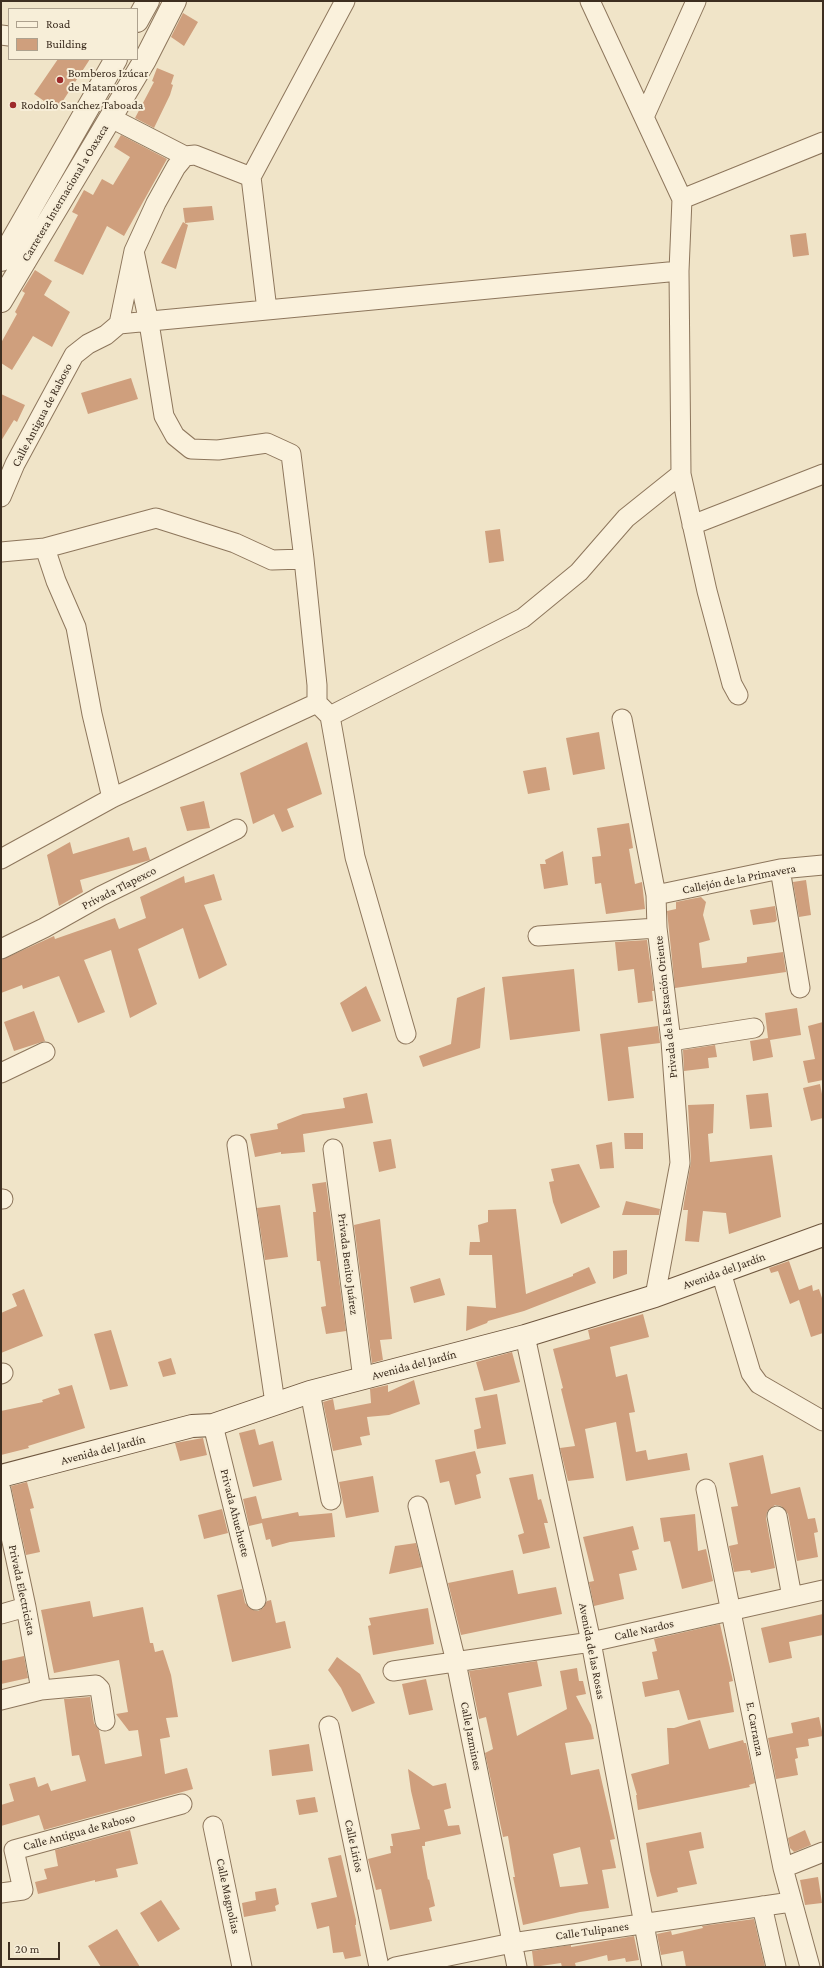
<!DOCTYPE html>
<meta charset="utf-8">
<style>
body{margin:0}
#map{position:relative;width:824px;height:1968px;overflow:hidden;background:#f0e4c8;font-family:"Crimson Pro",serif}
canvas{display:block}
.frame{position:absolute;inset:0;border:2px solid #3d2e20;pointer-events:none}
.legend{position:absolute;left:8px;top:8px;width:130px;height:52px;box-sizing:border-box;background:#f7eed8;border:1px solid #ada18e;margin:0;padding:5px 7px;list-style:none;font-size:12px;color:#3d2e20}
.legend li{display:flex;align-items:center;gap:8px;height:20px}
.legend b{width:20px;border:1px solid #ada18e}
.scale{position:absolute;left:8px;top:1942px;width:52px;height:18px;box-sizing:border-box;border:2px solid #3d2e20;border-top:0;padding-left:5px;font-size:12px;line-height:14px;white-space:nowrap;color:#3d2e20;-webkit-text-stroke:3px #f7eed8;paint-order:stroke}
</style>
<div id="map">
<canvas width="824" height="1968"></canvas>
<div class="frame"></div>
<ul class="legend">
<li><b style="height:5px;background:#faf1dc"></b>Road</li>
<li><b style="height:11px;background:#cf9f7d"></b>Building</li>
</ul>
<div class="scale">20 m</div>
</div>
<script>
const c = document.querySelector('canvas').getContext('2d');
c.lineJoin = 'round';
function paint(path, color) { c.fillStyle = color; c.fill(path, 'evenodd'); }
const toPath = rows => new Path2D(rows.map(r => 'M' + r).join(''));
function strokePath(path, color, width, dash) { c.strokeStyle = color; c.lineWidth = width; c.lineCap = dash ? 'butt' : 'round'; c.setLineDash(dash || []); c.stroke(path); }
function write(font, color, halo, rows, align = 'center') {
  c.font = font + ' "Crimson Pro",serif'; c.lineWidth = 4; c.setLineDash([]); c.textBaseline = 'middle'; c.strokeStyle = halo; c.fillStyle = color; for (const [text, x, y, turn = 0] of rows) {
    c.save(); c.translate(x, y); c.rotate((+turn || 0) * Math.PI / 180); c.textAlign = isNaN(turn) ? turn : align; if (halo) c.strokeText(text, 0, 0); c.fillText(text, 0, 0); c.restore();
  }
}
const building = toPath([
 [183,13,198,22,184,46,171,37],
 [58,59,90,59,57,110,34,94],
 [157,68,174,75,171,84,173,85,170,95,154,128,135,118,154,82,152,81],
 [121,135,167,159,124,236,107,226,83,275,54,261,78,215,72,212,84,190,93,195,102,179,113,185,130,157,114,147],
 [212,206,214,220,185,223,183,208],
 [183,222,188,225,176,269,161,263],
 [806,233,809,255,793,257,790,235],
 [35,270,52,281,44,295,70,312,52,347,33,336,12,370,1,363,1,343,17,314,15,312,25,293,22,291],
 [131,378,138,399,88,414,81,393],
 [1,394,25,405,17,422,14,420,1,441],
 [500,529,504,561,489,563,485,531],
 [599,732,605,769,573,775,566,738],
 [307,742,322,794,287,809,294,827,282,832,274,814,253,824,240,773],
 [546,767,550,790,528,794,523,771],
 [204,801,210,828,187,831,180,807],
 [629,823,633,848,629,849,635,884,642,882,645,909,606,914,601,883,595,884,592,857,601,856,597,828],
 [129,837,133,851,146,847,150,860,80,880,83,892,59,906,47,855,70,842,73,854],
 [563,851,568,885,544,889,540,864,546,864,545,860],
 [214,874,222,900,204,905,227,965,199,979,183,928,138,949,157,1004,130,1018,111,950,84,960,105,1012,78,1023,59,976,23,989,22,985,1,993,1,960,54,936,55,939,115,918,119,929,146,918,140,897,184,876,185,883],
 [806,880,811,915,799,917,793,882],
 [701,897,706,902,703,915,710,940,699,943,702,968,745,963,747,962,747,957,783,952,786,972,675,988,667,911,676,909,676,902],
 [775,906,777,920,775,922,753,925,750,910],
 [647,940,654,991,652,991,653,1001,638,1003,634,969,618,971,615,942],
 [574,969,580,1031,510,1040,502,977],
 [366,986,381,1021,352,1032,340,1003],
 [485,987,480,1048,423,1067,419,1056,451,1044,457,998],
 [797,1008,801,1035,770,1040,773,1057,753,1061,750,1041,768,1038,765,1013],
 [34,1011,45,1041,14,1051,4,1022],
 [823,1022,823,1080,808,1083,803,1061,815,1059,808,1026],
 [658,1026,660,1043,628,1047,634,1098,608,1101,600,1034],
 [715,1045,717,1057,708,1058,709,1068,684,1071,683,1050],
 [820,1084,823,1099,823,1118,811,1121,803,1088],
 [367,1093,373,1123,303,1134,305,1152,281,1154,281,1152,255,1157,250,1134,278,1129,277,1124,303,1114,345,1108,343,1098],
 [768,1093,772,1127,750,1129,746,1095],
 [714,1104,713,1133,708,1134,710,1162,772,1155,781,1217,729,1234,726,1213,703,1211,699,1242,685,1241,688,1210,683,1210,684,1203,691,1162,688,1105],
 [624,1133,643,1133,643,1149,625,1149],
 [391,1139,396,1168,379,1172,373,1142],
 [612,1142,614,1168,600,1169,596,1145],
 [579,1164,600,1207,561,1224,553,1202,549,1182,554,1181,551,1169],
 [326,1182,346,1331,326,1334,321,1307,326,1306,320,1261,317,1261,313,1212,316,1212,312,1184],
 [626,1201,660,1209,659,1215,622,1215],
 [280,1205,288,1257,265,1260,257,1208],
 [516,1209,526,1294,573,1276,573,1274,589,1267,596,1283,524,1311,488,1321,487,1323,466,1331,467,1306,496,1308,492,1255,469,1255,470,1242,480,1242,478,1225,488,1222,488,1210],
 [380,1219,392,1339,380,1340,383,1360,372,1363,354,1225],
 [627,1250,627,1274,613,1279,613,1251],
 [789,1261,799,1290,812,1285,813,1291,819,1289,823,1301,823,1333,811,1337,799,1300,790,1304,778,1271,771,1273,769,1268],
 [440,1278,445,1295,414,1303,410,1287],
 [24,1289,43,1336,1,1353,1,1313,17,1306,12,1294],
 [643,1314,649,1337,610,1347,616,1377,627,1374,635,1412,629,1413,636,1452,646,1450,648,1460,687,1453,690,1470,626,1481,616,1422,585,1429,594,1478,568,1481,560,1448,575,1446,561,1389,563,1388,553,1349,590,1339,588,1330],
 [111,1330,128,1386,110,1390,94,1334],
 [512,1352,520,1382,484,1391,476,1362],
 [171,1358,176,1374,163,1377,158,1362],
 [414,1380,420,1404,389,1415,367,1417,370,1435,360,1437,362,1445,333,1451,323,1402,333,1399,335,1410,371,1403,370,1389,388,1385,388,1392],
 [72,1385,85,1428,28,1446,29,1448,1,1455,1,1411,43,1402,42,1400,60,1394,58,1389],
 [497,1394,506,1444,477,1449,474,1430,481,1428,475,1398],
 [255,1429,259,1445,273,1441,282,1480,253,1487,239,1433],
 [203,1438,207,1455,180,1461,175,1443],
 [475,1451,481,1473,476,1475,481,1498,455,1505,449,1481,440,1483,435,1460],
 [763,1455,771,1494,800,1487,808,1519,815,1518,818,1532,814,1533,818,1557,797,1561,788,1514,781,1506,775,1505,767,1512,766,1518,775,1568,751,1573,750,1570,734,1572,729,1546,738,1544,731,1507,738,1506,729,1463],
 [533,1474,538,1500,541,1499,548,1523,544,1523,550,1548,523,1554,518,1535,524,1533,509,1478],
 [373,1476,379,1512,346,1518,339,1482],
 [27,1482,34,1508,30,1509,40,1552,26,1555,11,1486],
 [256,1496,262,1519,298,1512,299,1516,332,1513,335,1537,290,1542,272,1547,270,1539,266,1540,262,1523,249,1526,243,1499],
 [222,1509,228,1533,204,1539,198,1515],
 [695,1514,698,1551,706,1549,713,1581,682,1589,670,1541,664,1542,660,1518],
 [633,1526,639,1549,632,1551,637,1570,619,1574,624,1599,594,1606,589,1582,594,1581,583,1537],
 [416,1543,422,1567,389,1574,395,1546],
 [513,1570,518,1594,556,1587,562,1614,461,1635,448,1583],
 [242,1589,245,1603,253,1610,258,1611,263,1608,267,1601,271,1600,276,1623,285,1621,291,1648,232,1662,217,1595],
 [90,1601,93,1617,143,1607,150,1643,153,1643,155,1652,163,1650,171,1675,178,1717,166,1718,170,1737,160,1739,165,1774,187,1768,193,1789,44,1830,39,1815,1,1826,1,1805,14,1801,9,1784,35,1777,38,1787,48,1783,51,1791,86,1781,79,1755,72,1756,64,1699,90,1697,94,1723,99,1730,105,1764,142,1756,138,1730,129,1731,116,1714,128,1712,119,1660,54,1673,41,1610],
 [428,1608,434,1644,373,1655,368,1626,371,1625,369,1618],
 [823,1614,823,1635,789,1642,792,1658,769,1663,761,1628],
 [720,1624,733,1681,729,1682,734,1712,688,1720,679,1690,645,1697,642,1682,658,1679,652,1652,657,1651,654,1639],
 [24,1656,28,1678,1,1684,1,1661],
 [337,1657,360,1674,375,1703,352,1712,341,1688,328,1670],
 [537,1661,542,1686,508,1693,517,1736,567,1709,560,1671,577,1668,579,1681,583,1681,586,1694,576,1696,591,1725,594,1739,565,1743,571,1775,599,1769,615,1839,610,1840,616,1868,602,1870,609,1908,580,1912,523,1925,513,1877,515,1877,508,1836,503,1837,485,1753,493,1749,486,1717,479,1719,469,1671],
 [580,1847,588,1884,560,1887,553,1854],
 [426,1679,433,1710,409,1715,402,1684],
 [819,1717,823,1736,808,1739,809,1746,796,1748,798,1758,795,1759,798,1775,776,1779,768,1738,793,1733,791,1723],
 [700,1720,709,1749,743,1740,744,1743,746,1743,755,1783,749,1785,750,1787,638,1810,636,1795,637,1795,631,1774,669,1764,667,1728,674,1728],
 [309,1744,313,1771,272,1776,269,1750],
 [408,1769,433,1786,446,1783,451,1808,444,1810,448,1826,459,1825,461,1834,425,1842,425,1846,422,1846,428,1880,429,1879,435,1906,429,1908,432,1921,390,1930,381,1889,376,1890,368,1859,391,1853,390,1846,393,1846,391,1834,420,1829,411,1791],
 [315,1797,318,1812,299,1815,296,1800],
 [130,1830,138,1864,116,1869,118,1877,95,1882,95,1880,38,1894,35,1882,47,1879,44,1869,58,1866,55,1850],
 [805,1830,811,1845,794,1852,790,1848,788,1838],
 [701,1832,704,1848,689,1851,697,1884,677,1888,678,1892,657,1897,650,1871,646,1843],
 [341,1855,356,1920,356,1925,355,1925,361,1956,345,1959,343,1952,333,1953,329,1926,317,1929,311,1903,337,1897,328,1858],
 [818,1877,822,1903,805,1905,800,1880],
 [276,1888,279,1904,275,1906,276,1911,244,1917,242,1903,256,1900,255,1892],
 [161,1900,180,1929,158,1942,140,1913],
 [754,1919,765,1967,686,1967,683,1951,661,1955,657,1934,671,1931,672,1935,703,1928,702,1926],
 [117,1929,140,1967,101,1967,88,1946],
 [634,1936,639,1960,626,1962,625,1958,608,1961,607,1955,575,1963,576,1967,562,1967,561,1963,534,1967,532,1951,571,1945,571,1947]
]);
const minor = toPath([
 [590,1,682,199,679,271,681,474,707,591,732,684,738,695],
 [1,35,9,36],
 [644,117,696,1],
 [111,118,185,156],
 [682,199,823,142],
 [134,251,149,323,164,416,175,436,191,449,218,450,267,443,291,454,304,559,317,685,317,703,330,716,355,857,406,1034],
 [267,310,251,177,345,1],
 [119,324,679,271],
 [1,497,15,464,74,355,88,344,106,335,119,324,134,251,156,203,176,167,185,156,195,155,251,177],
 [692,525,823,474],
 [45,548,56,581,76,627,92,714,112,798],
 [1,552,45,548,156,518,235,543,272,560,304,559],
 [330,716,523,618,579,572,626,518,681,474],
 [622,719,656,895,657,928,671,1041,680,1163,655,1296],
 [1,859,112,798,317,703],
 [780,869,800,988],
 [656,895,780,869,823,865],
 [538,936,657,928],
 [1,949,44,928,101,896,237,829],
 [671,1041,754,1028],
 [1,1073,45,1052],
 [237,1145,275,1403],
 [333,1149,363,1379],
 [1,1199,3,1199],
 [721,1272,751,1373,759,1384,823,1421],
 [525,1336,591,1642,652,1967],
 [1,1374,3,1373],
 [310,1392,331,1500],
 [213,1425,256,1600],
 [706,1489,783,1868,810,1967],
 [1,1490,26,1607,41,1690],
 [418,1506,456,1662,517,1967],
 [777,1516,792,1597],
 [1,1614,26,1607],
 [393,1671,591,1642,823,1590],
 [1,1700,41,1690,96,1685,100,1689,105,1721],
 [329,1726,379,1967],
 [213,1826,242,1967],
 [783,1868,823,1852],
 [1,1893,23,1890,14,1850,182,1804],
 [762,1906,776,1967],
 [395,1967,512,1943,791,1902]
]);
const tertiary = toPath([
 [137,21,148,1],
 [1,260,116,59],
 [1,301,145,60,175,1]
]);
const secondary = toPath([
 [1,1476,192,1426,213,1425,310,1392,525,1336,655,1296,823,1235]
]);
const markers = [
 [60,80,4,"#9e2a2b"],
 [13,105,4,"#9e2a2b"]
];
const poiNames = [
 ["Bomberos Izúcar",68,73],
 ["de Matamoros",68,87],
 ["Rodolfo Sanchez Taboada",21,105]
];
const streetNames = [
 ["Carretera Internacional a Oaxaca",65,193,-59],
 ["Calle Antigua de Raboso",42,415,-62],
 ["Callejón de la Primavera",739,879,-11],
 ["Privada Tlapexco",119,888,-27],
 ["Privada de la Estación Oriente",666,1007,-96],
 ["Privada Benito Juárez",348,1264,83],
 ["Avenida del Jardín",724,1271,-20],
 ["Avenida del Jardín",414,1365,-15],
 ["Avenida del Jardín",103,1450,-15],
 ["Privada Ahuehuete",235,1513,76],
 ["Privada Electricista",22,1590,78],
 ["Calle Nardos",644,1630,-13],
 ["Avenida de las Rosas",592,1651,79],
 ["E. Carranza",755,1729,79],
 ["Calle Jazmines",471,1736,79],
 ["Calle Antigua de Raboso",79,1832,-15],
 ["Calle Lirios",354,1846,78],
 ["Calle Magnolias",228,1896,78],
 ["Calle Tulipanes",592,1931,-8]
];
paint(building, '#cf9f7d');
strokePath(minor, '#8d765c', 21);
strokePath(tertiary, '#8d765c', 24);
strokePath(secondary, '#6f573f', 24);
strokePath(minor, '#faf1dc', 19);
strokePath(tertiary, '#faf1dc', 22);
strokePath(secondary, '#faf1dc', 22);
for (const [x, y, r, color] of markers) { const dot = new Path2D(); dot.arc(x, y, r, 0, 2 * Math.PI); c.fillStyle = color; c.fill(dot); strokePath(dot, '#f7eed8', 1.5); }
write('12px', '#3d2e20', '#f7eed8', poiNames, 'left');
write('12px', '#3d2e20', '#f7eed8', streetNames);
</script>
